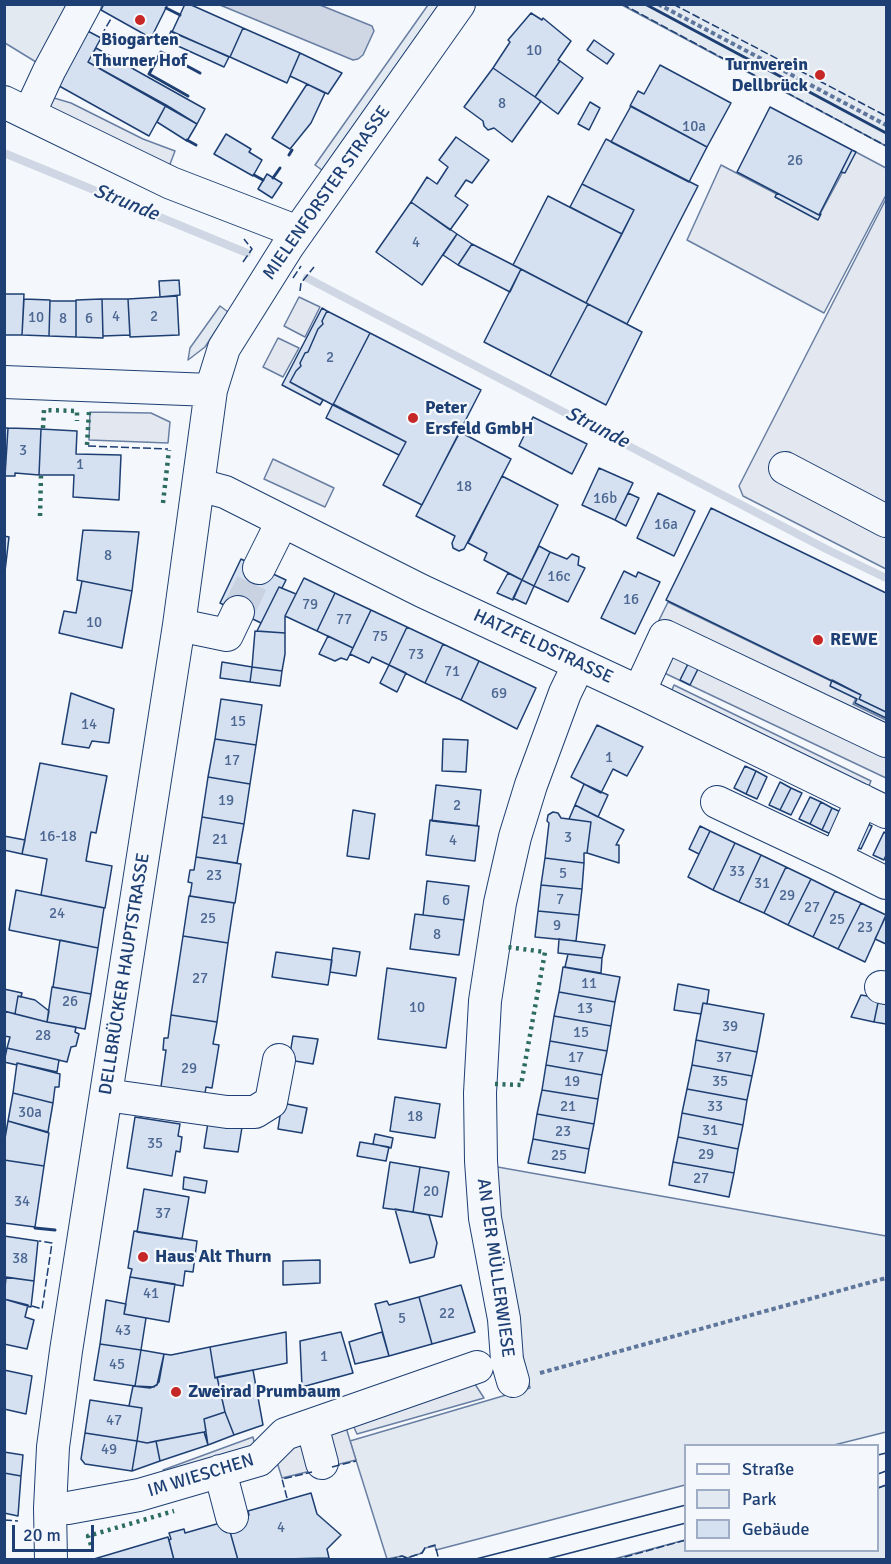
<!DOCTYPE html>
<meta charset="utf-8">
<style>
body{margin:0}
#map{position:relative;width:891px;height:1564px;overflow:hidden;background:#f4f7fb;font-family:Signika,sans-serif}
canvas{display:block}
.frame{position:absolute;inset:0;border:6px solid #1d3f73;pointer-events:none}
.legend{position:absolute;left:684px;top:1444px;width:195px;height:108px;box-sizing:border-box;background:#f4f7fb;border:2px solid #9eadc5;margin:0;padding:8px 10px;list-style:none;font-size:18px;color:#1d3f73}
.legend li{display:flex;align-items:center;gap:12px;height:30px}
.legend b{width:30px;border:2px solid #9eadc5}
.scale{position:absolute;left:12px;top:1525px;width:82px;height:27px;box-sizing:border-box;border:3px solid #1d3f73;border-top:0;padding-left:8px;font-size:18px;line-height:21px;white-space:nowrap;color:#1d3f73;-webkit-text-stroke:4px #f4f7fb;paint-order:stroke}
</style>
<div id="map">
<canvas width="891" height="1564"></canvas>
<div class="frame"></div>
<ul class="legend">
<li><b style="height:8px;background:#f4f7fb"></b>Straße</li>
<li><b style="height:16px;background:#e3e9f0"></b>Park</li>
<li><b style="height:16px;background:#d5e0f0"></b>Gebäude</li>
</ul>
<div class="scale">20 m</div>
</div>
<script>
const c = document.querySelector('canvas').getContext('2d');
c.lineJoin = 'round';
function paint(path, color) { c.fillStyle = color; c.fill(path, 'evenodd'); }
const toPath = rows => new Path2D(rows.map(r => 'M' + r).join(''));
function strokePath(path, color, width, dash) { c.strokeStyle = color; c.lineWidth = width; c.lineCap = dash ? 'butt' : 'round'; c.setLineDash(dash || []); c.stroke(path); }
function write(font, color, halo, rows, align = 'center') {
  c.font = font + ' Signika,sans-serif'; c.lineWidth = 4.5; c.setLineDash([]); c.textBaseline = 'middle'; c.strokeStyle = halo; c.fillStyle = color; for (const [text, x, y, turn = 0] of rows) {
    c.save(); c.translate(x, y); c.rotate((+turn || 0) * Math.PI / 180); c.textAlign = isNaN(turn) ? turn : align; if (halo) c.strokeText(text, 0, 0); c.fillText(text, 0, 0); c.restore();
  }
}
const green = toPath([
 [5,5,69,5,36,62,5,43,5,5],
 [428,5,439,5,322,170,315,165,428,5],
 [622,5,886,5,886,146,622,5],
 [220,306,228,312,205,347,188,360,190,348,220,306],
 [492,1166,886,1236,886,1432,834,1445,686,1446,685,1485,436,1550,435,1546,425,1548,422,1553,407,1558,402,1556,387,1559,350,1441,530,1388,514,1317,492,1166],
 [886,1485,886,1559,614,1559,685,1540,686,1550,878,1550,878,1488,886,1485]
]);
const parking = toPath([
 [54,98,71,103,143,139,175,151,167,172,36,109,54,98],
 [854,151,886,168,886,195,824,313,687,240,721,165,819,216,854,151],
 [886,199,886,569,743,496,739,486,886,199],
 [299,297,320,307,305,337,284,326,299,297],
 [278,338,299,348,283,377,263,367,278,338],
 [90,412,151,413,170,422,168,443,89,440,90,412],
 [273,459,334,488,325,507,264,479,273,459],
 [668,602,858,694,853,704,886,720,886,778,639,661,668,602],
 [674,685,871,781,868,788,671,692,674,685],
 [473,1381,484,1398,357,1434,349,1416,473,1381],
 [344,1421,356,1460,282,1478,276,1459,286,1455,283,1444,344,1421],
 [253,1437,255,1446,166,1477,163,1470,253,1437]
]);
const water = toPath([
 [220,5,320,5,372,26,374,31,363,55,358,59,353,60,220,5]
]);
const stream = toPath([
 [4,153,247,253],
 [307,278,828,550,886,578]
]);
const building = toPath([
 [104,4,168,4,151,38,101,10,104,4],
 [185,4,189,4,243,28,230,57,172,32,185,4],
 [531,13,542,20,543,18,571,41,558,60,560,61,535,97,493,68,510,42,508,40,531,13],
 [82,28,101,38,88,62,166,105,149,136,52,82,82,28],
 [243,28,300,53,287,83,230,57,243,28],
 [171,31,229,57,224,67,167,41,171,31],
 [594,40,614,54,607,64,587,50,594,40],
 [96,48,205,109,197,124,88,62,96,48],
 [300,53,342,73,328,94,290,76,300,53],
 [560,61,583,78,558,114,535,97,560,61],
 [660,65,731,103,707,147,630,106,638,91,644,94,660,65],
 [493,68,541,101,512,142,494,128,488,130,484,126,483,121,464,107,493,68],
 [307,84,325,93,311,123,290,149,272,138,307,84],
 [590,102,600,108,589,130,578,124,590,102],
 [166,105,197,124,187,141,157,122,166,105],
 [631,106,707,147,689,182,611,142,631,106],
 [770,107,852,150,819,215,737,172,770,107],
 [226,134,251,149,249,152,262,160,253,176,214,154,226,134],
 [456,137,489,160,472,183,466,180,455,196,468,205,450,230,411,202,427,177,437,184,448,167,439,160,456,137],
 [606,139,698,186,627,324,586,303,634,210,582,184,606,139],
 [852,150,856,152,845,173,841,172,852,150],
 [267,174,282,183,272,198,258,189,267,174],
 [582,184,634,210,622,234,570,207,582,184],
 [777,193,819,215,821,214,818,220,775,197,777,193],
 [548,196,622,234,586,303,513,265,548,196],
 [411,202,457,234,422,285,376,252,411,202],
 [457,234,472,244,458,265,443,255,457,234],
 [472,244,521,269,510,292,458,265,472,244],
 [521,269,588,304,550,376,484,342,521,269],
 [179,280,180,295,160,297,159,281,179,280],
 [4,294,24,294,22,335,4,335,4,294],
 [177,296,179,335,130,337,128,299,177,296],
 [24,299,50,300,49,336,22,335,24,299],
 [102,299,103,338,76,337,76,300,102,299],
 [102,299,128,299,130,335,103,336,102,299],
 [50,301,76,301,76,337,49,336,50,301],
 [588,304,642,332,606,405,550,376,588,304],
 [322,308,327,311,322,321,323,324,318,329,308,352,305,353,300,363,301,366,296,371,290,382,323,400,320,405,282,385,322,308],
 [327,311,370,333,333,405,290,382,296,371,301,366,300,363,305,353,308,352,318,329,323,324,322,321,327,311],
 [370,333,481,390,422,505,383,485,406,442,333,405,370,333],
 [333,404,406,442,399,455,326,418,333,404],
 [533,417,587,444,572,474,519,446,533,417],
 [4,428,8,428,5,476,4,476,4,428],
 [8,428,41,429,39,475,15,473,15,476,5,476,8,428],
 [41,429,77,431,76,454,121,455,119,500,73,497,74,475,39,475,41,429],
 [460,432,511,459,464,549,459,551,453,548,452,543,455,536,416,516,460,432],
 [599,468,633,483,615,520,582,505,599,468],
 [502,476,558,505,522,580,484,560,487,553,468,543,502,476],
 [628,493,639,498,626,526,615,520,628,493],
 [658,493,695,511,674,556,637,538,658,493],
 [711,508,886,593,886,712,859,699,861,695,666,600,711,508],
 [83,530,139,532,132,591,77,580,83,530],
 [4,536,9,537,4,580,4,536],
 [539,546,550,552,534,586,522,580,539,546],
 [550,552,567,559,572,554,579,557,578,565,585,568,568,602,534,586,550,552],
 [241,559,286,580,282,588,279,587,261,623,220,603,241,559],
 [624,571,636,577,638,572,660,582,635,634,601,618,624,571],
 [508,573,522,580,513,600,497,593,508,573],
 [304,578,335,593,317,631,285,616,304,578],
 [522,580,534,586,526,604,513,598,522,580],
 [82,581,132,591,122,648,59,633,64,611,76,613,82,581],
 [279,587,296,594,285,616,285,633,257,631,279,587],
 [335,593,371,610,353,648,317,631,335,593],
 [371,610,407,627,389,665,372,657,369,663,350,654,371,610],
 [407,627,443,644,425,683,389,665,407,627],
 [255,631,285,633,285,654,282,671,252,667,255,631],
 [328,636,353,648,347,660,341,658,335,661,319,654,328,636],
 [443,644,479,661,461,700,425,683,443,644],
 [690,660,700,665,690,685,680,680,690,660],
 [479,661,536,688,517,729,461,700,479,661],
 [222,662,252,667,250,682,220,678,222,662],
 [389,665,406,673,397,692,380,683,389,665],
 [252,667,282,671,280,686,250,682,252,667],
 [832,680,861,695,859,699,886,712,886,718,855,703,857,699,830,686,832,680],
 [71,693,114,709,109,743,92,741,89,748,62,744,71,693],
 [221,699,262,705,256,745,215,739,221,699],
 [597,725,643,747,627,776,613,769,601,793,571,777,597,725],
 [215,739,256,745,250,784,208,777,215,739],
 [443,739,468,740,466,772,442,771,443,739],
 [40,763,107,776,96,833,91,832,86,861,112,866,105,908,41,895,47,859,22,854,40,763],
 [745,766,756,771,746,794,734,788,745,766],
 [756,771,767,777,757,799,746,794,756,771],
 [208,777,250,784,244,824,202,817,208,777],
 [780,782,791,788,780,810,769,805,780,782],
 [584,784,608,795,598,817,575,805,584,784],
 [436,785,481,790,477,826,432,821,436,785],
 [791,788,802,793,791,815,780,810,791,788],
 [810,797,821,802,810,824,799,819,810,797],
 [821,802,832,808,822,830,810,824,821,802],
 [575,805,624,830,616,845,619,845,619,863,587,853,591,822,569,819,575,805],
 [832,808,843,813,833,835,822,830,832,808],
 [353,810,375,814,369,859,347,856,353,810],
 [553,812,558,813,561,818,591,822,587,853,584,853,584,863,545,858,549,823,547,821,548,815,553,812],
 [202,817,244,824,237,863,196,857,202,817],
 [430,820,479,826,475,861,426,855,430,820],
 [861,821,872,826,861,849,850,844,861,821],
 [700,826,710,831,699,854,689,849,700,826],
 [710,831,735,843,713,890,688,877,710,831],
 [884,832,886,834,886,855,884,860,873,855,884,832],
 [4,836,25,840,22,854,4,850,4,836],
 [735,843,761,855,739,902,713,890,735,843],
 [761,855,786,867,764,913,739,902,761,855],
 [196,857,241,864,235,903,190,896,192,883,188,882,190,870,194,870,196,857],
 [545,858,584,863,582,889,541,885,545,858],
 [786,867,811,879,788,925,764,913,786,867],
 [811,879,835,891,813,937,788,925,811,879],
 [427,881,469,886,464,920,423,915,427,881],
 [541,885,582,889,579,915,538,911,541,885],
 [16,890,104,908,98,948,9,930,16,890],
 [835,891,861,903,838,949,813,937,835,891],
 [189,896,234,903,228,943,183,936,189,896],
 [861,903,886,915,865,962,838,949,861,903],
 [538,911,579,915,576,941,535,937,538,911],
 [415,914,464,920,459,955,410,949,415,914],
 [886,916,886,944,875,939,886,916],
 [183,936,228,943,217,1022,171,1015,183,936],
 [559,939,605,945,602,958,558,953,559,939],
 [60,940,98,948,91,994,53,987,60,940],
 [333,948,360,952,356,976,330,972,333,948],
 [276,952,332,960,328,985,272,977,276,952],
 [568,954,602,958,601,973,565,967,568,954],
 [563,967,620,977,615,1002,559,992,563,967],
 [387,968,456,978,446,1048,378,1039,387,968],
 [678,984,709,990,707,1004,703,1003,701,1014,674,1010,678,984],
 [52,987,91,994,85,1029,47,1022,52,987],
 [4,989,22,993,21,997,18,996,15,1014,4,1011,4,989],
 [559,992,615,1002,611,1026,554,1016,559,992],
 [861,995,879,998,874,1022,851,1017,861,995],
 [18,996,35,1000,49,1011,47,1022,15,1014,18,996],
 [879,998,886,1000,886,1024,874,1022,879,998],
 [703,1003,764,1014,757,1052,696,1040,703,1003],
 [4,1011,47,1022,76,1027,75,1032,79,1034,76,1046,71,1047,67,1062,7,1048,10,1037,4,1036,4,1011],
 [171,1015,217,1022,213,1044,219,1045,212,1088,206,1087,204,1100,160,1094,166,1050,163,1050,164,1038,168,1038,171,1015],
 [554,1016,611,1026,607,1051,550,1041,554,1016],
 [293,1036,318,1039,313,1064,289,1060,293,1036],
 [696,1040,757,1052,752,1076,692,1065,696,1040],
 [550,1041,607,1051,602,1075,546,1065,550,1041],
 [7,1048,59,1060,57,1072,17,1063,17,1065,4,1062,7,1048],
 [17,1063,60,1074,59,1087,55,1087,53,1103,13,1093,17,1063],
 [546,1065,602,1075,598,1099,542,1090,546,1065],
 [692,1065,752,1076,747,1100,687,1089,692,1065],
 [687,1089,747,1100,743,1125,682,1113,687,1089],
 [542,1090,598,1099,594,1124,537,1114,542,1090],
 [13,1093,53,1103,48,1132,8,1121,13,1093],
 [395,1097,440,1104,435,1138,390,1131,395,1097],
 [282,1103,307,1108,302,1133,278,1129,282,1103],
 [682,1113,743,1125,738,1149,678,1137,682,1113],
 [537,1114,594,1124,589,1149,533,1139,537,1114],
 [209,1116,243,1121,238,1152,204,1148,209,1116],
 [135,1117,180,1124,178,1136,182,1137,180,1152,176,1151,172,1176,127,1168,135,1117],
 [8,1121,49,1133,44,1166,4,1160,4,1144,8,1121],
 [375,1134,393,1138,391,1148,373,1144,375,1134],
 [678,1137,738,1149,734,1173,673,1162,678,1137],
 [533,1139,589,1149,585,1173,528,1163,533,1139],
 [360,1142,389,1147,386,1161,357,1156,360,1142],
 [4,1160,44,1166,35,1227,4,1223,4,1160],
 [390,1162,420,1167,413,1212,383,1208,390,1162],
 [673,1162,734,1173,729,1197,669,1185,673,1162],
 [420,1167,449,1172,442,1217,413,1212,420,1167],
 [184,1177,207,1181,205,1193,183,1189,184,1177],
 [144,1189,189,1197,182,1239,137,1232,144,1189],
 [395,1209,429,1215,437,1243,434,1257,410,1263,395,1209],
 [134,1231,197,1241,193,1272,185,1271,183,1286,130,1277,132,1269,128,1268,134,1231],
 [4,1236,38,1241,34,1281,4,1277,4,1236],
 [320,1260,320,1283,283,1285,283,1261,320,1260],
 [6,1277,34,1281,31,1307,4,1299,6,1277],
 [130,1277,175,1284,169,1322,124,1314,130,1277],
 [461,1285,475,1332,432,1344,419,1297,461,1285],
 [419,1297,432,1344,389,1356,375,1304,387,1301,389,1305,419,1297],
 [4,1299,28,1305,25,1317,34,1320,27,1349,4,1344,4,1299],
 [106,1300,126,1304,124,1314,146,1318,141,1350,100,1344,106,1300],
 [286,1332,287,1363,215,1378,210,1347,286,1332],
 [341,1332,353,1373,302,1387,300,1341,341,1332],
 [382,1332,389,1356,355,1364,349,1342,382,1332],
 [100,1344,141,1350,135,1386,94,1380,100,1344],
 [210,1347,215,1378,217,1377,225,1412,204,1419,206,1431,204,1432,147,1443,137,1441,142,1408,129,1406,133,1386,150,1388,157,1385,164,1354,171,1355,210,1347],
 [141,1350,164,1354,159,1382,154,1387,135,1386,141,1350],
 [4,1370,32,1376,26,1414,4,1409,4,1370],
 [253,1370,263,1425,234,1435,225,1412,217,1377,253,1370],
 [90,1400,142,1408,137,1441,85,1433,90,1400],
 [225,1412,234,1435,208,1445,204,1419,225,1412],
 [204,1432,208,1445,160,1461,156,1441,204,1432],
 [85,1433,137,1441,132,1471,85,1464,81,1459,85,1433],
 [137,1441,147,1443,156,1441,160,1461,132,1471,137,1441],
 [4,1452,23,1455,21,1476,4,1473,4,1452],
 [4,1473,21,1476,18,1516,4,1513,4,1473],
 [311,1493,317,1514,341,1535,327,1549,329,1558,238,1560,227,1521,249,1515,248,1511,311,1493],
 [227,1521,238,1560,174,1560,169,1540,171,1539,169,1533,184,1529,185,1533,227,1521],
 [168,1537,174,1560,93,1560,94,1559,168,1537]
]);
const minorTunnel = toPath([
 [238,612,259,568]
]);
const path = toPath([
 [658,4,886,125],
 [540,1373,886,1278]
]);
const minor = toPath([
 [4,102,171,183,298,232],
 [29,114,49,71,85,4],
 [4,382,211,390],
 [785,468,886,521],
 [199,485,225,492,422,591,639,692,886,812],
 [259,568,282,522],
 [179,625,227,635,238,612],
 [639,692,665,636,886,741],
 [717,802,836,858,862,800],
 [836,858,886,883],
 [881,987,886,988],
 [106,1095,227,1112,255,1112,271,1102,279,1060],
 [513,1381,507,1360,504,1319,485,1218,481,1161,480,1093,485,1001,500,903,515,837,531,785,565,693,579,664],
 [312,1425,322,1463],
 [220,1471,232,1517],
 [50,1508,68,1508,139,1495,259,1460,285,1434,477,1367],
 [51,1560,50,1508,53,1447,66,1351,179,625,211,390,224,348,288,246,459,4]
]);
const tram = toPath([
 [878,1455,886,1453],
 [878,1474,886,1471],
 [472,1560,686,1505],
 [543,1560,686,1523]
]);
const hedge = toPath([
 [43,428,44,410,77,411,77,421],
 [87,445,89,411],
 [163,503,169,450],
 [40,516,41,476],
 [495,1084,521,1085,545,952,507,947],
 [91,1545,88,1536,174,1511]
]);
const fence = toPath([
 [622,4,886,146],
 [673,4,886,116],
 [101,36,112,17],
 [243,262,252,249,244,239],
 [293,278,301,266],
 [300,291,301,283,314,267],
 [88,446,168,449],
 [32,1306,42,1309,52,1243,39,1241],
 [332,1467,356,1461],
 [878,1488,886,1485],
 [287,1498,282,1479,312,1472],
 [4,1520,18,1521],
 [389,1560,402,1556,407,1558,422,1553,425,1548,435,1545,439,1560],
 [614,1560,686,1540]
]);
const wall = toPath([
 [645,4,886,133],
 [166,8,180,15],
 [188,96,149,74,161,52,200,73],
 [187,140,196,145],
 [289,155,292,150],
 [254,175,263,180],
 [273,178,280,168],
 [35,1228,55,1230]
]);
const markers = [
 [140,20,6,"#c62828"],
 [820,75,6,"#c62828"],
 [413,418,6,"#c62828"],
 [818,640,6,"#c62828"],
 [143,1257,6,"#c62828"],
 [176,1392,6,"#c62828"]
];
const numberNames = [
 ["10",534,51],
 ["8",502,104],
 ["10a",694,127],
 ["26",795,161],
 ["4",416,243],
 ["4",116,317],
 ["2",154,317],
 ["10",36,318],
 ["8",63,319],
 ["6",89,319],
 ["2",330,358],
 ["3",23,451],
 ["1",80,465],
 ["18",464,487],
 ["16b",605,499],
 ["16a",666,525],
 ["8",108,556],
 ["16c",559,577],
 ["16",631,600],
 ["79",310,605],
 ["77",344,620],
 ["10",94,623],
 ["75",380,637],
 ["73",416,655],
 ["71",452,672],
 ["69",499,694],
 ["15",238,722],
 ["14",89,725],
 ["1",609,758],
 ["17",232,761],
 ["19",226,801],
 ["2",457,806],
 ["16-18",58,837],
 ["3",568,838],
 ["21",220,840],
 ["4",453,841],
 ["33",737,872],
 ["5",563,874],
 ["23",214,876],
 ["31",762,884],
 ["29",787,896],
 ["7",560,900],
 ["6",446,901],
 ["27",812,908],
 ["24",57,914],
 ["25",208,919],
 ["25",837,920],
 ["9",557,926],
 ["23",865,928],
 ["8",437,935],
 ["27",200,979],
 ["11",589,984],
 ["26",70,1002],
 ["10",417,1008],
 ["13",585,1009],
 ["39",730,1027],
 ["15",581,1033],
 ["28",43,1036],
 ["17",576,1058],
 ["37",724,1058],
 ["29",189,1069],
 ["19",572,1082],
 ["35",720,1082],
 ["21",568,1107],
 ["33",715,1107],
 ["30a",30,1113],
 ["18",415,1117],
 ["31",710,1131],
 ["23",563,1132],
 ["35",155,1144],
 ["29",706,1155],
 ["25",559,1156],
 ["27",701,1179],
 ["20",431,1192],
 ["34",22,1202],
 ["37",163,1214],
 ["38",20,1259],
 ["41",151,1294],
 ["22",447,1314],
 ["5",402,1319],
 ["43",123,1331],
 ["1",324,1357],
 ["45",117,1365],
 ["47",114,1421],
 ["49",109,1450],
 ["4",281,1528]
];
const poiNames = [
 ["Biogarten",140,40,"center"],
 ["Thurner Hof",140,61,"center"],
 ["Turnverein",808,65,"right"],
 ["Dellbrück",808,86,"right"],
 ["Peter",425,408],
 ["Ersfeld GmbH",425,429],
 ["REWE",830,640],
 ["Haus Alt Thurn",155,1257],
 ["Zweirad Prumbaum",188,1392]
];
const streetNames = [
 ["MIELENFORSTER STRASSE",327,193,-55],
 ["HATZFELDSTRASSE",543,647,25],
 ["DELLBRÜCKER HAUPTSTRASSE",125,974,-81],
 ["AN DER MÜLLERWIESE",495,1268,82],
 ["IM WIESCHEN",201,1476,-17]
];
const waterNames = [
 ["Strunde",126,203,22],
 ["Strunde",597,428,27]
];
paint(green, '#e3e9f0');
strokePath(green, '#687fa3', 1.5);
paint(parking, '#e3e8f0');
strokePath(parking, '#687fa3', 1.5);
paint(water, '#cfd7e4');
strokePath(water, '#687fa3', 1.5);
strokePath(stream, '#cfd7e4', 8);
paint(building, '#d5e0f0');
strokePath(building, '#1d3f73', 1.5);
strokePath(minorTunnel, '#c9d2e0', 32, [32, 16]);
strokePath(minor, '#1d3f73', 34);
strokePath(path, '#5e769c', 4, [4.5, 3]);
strokePath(minor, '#f4f7fb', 32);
strokePath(tram, '#1d3f73', 1.5);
strokePath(hedge, '#2c6c60', 4.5, [3, 4.5]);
strokePath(fence, '#1d3f73', 1.5, [8, 3]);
strokePath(wall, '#1d3f73', 3);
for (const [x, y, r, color] of markers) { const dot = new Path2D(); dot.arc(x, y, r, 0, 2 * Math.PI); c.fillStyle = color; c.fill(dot); strokePath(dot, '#f4f7fb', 2); }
write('15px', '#4b6792', null, numberNames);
write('bold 18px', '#1d3f73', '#f4f7fb', poiNames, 'left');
write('18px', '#1d3f73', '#f4f7fb', streetNames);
write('italic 20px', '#1d3f73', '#f4f7fb', waterNames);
</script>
